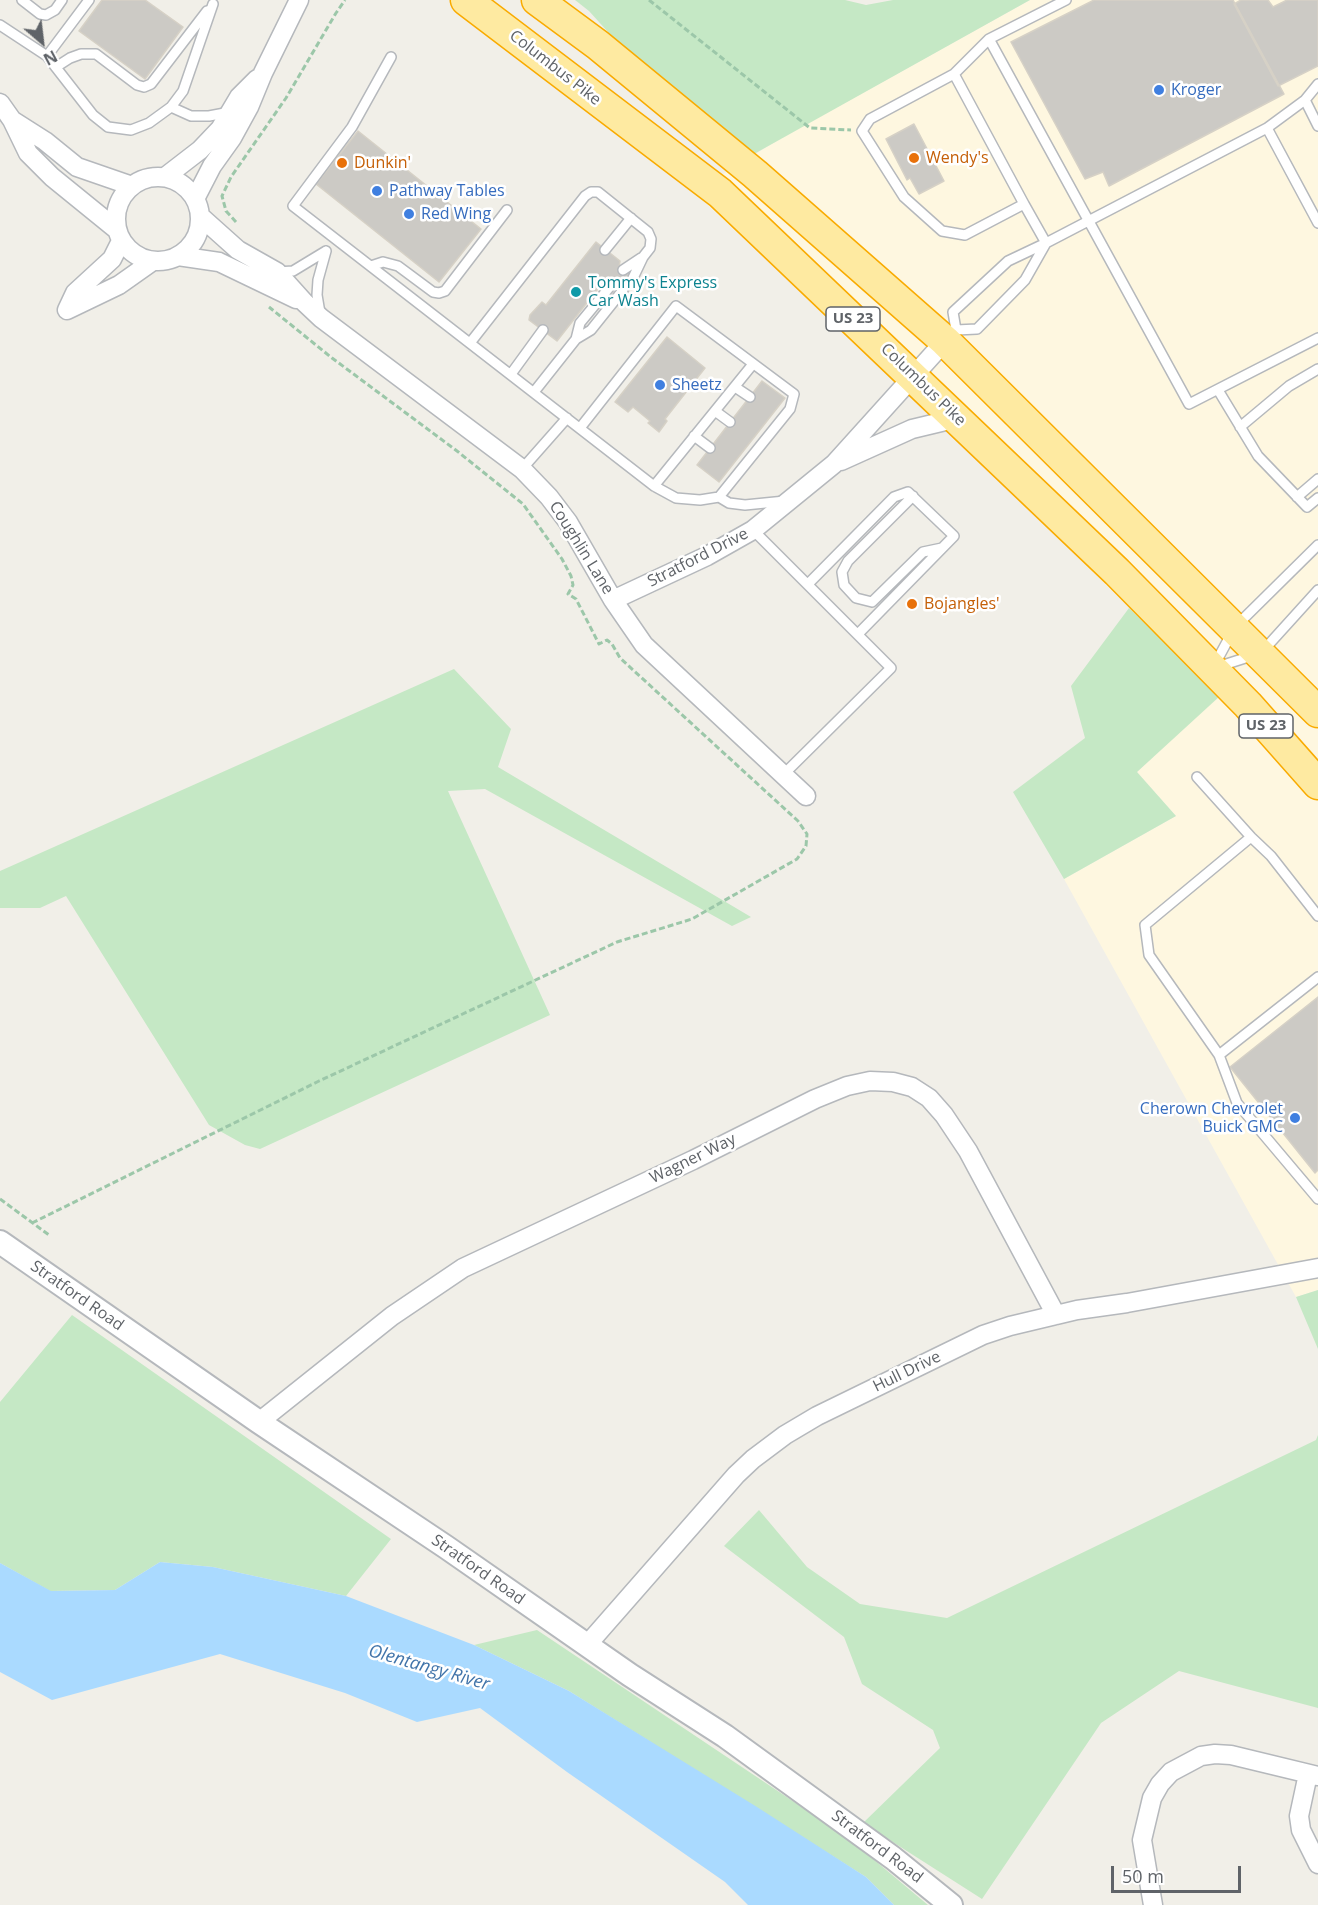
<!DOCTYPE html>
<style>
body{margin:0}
#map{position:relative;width:1318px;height:1905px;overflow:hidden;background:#f1efe8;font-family:"Open Sans",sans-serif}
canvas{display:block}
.north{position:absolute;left:12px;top:12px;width:60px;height:60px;-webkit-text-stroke:4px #fff;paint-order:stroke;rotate:152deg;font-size:16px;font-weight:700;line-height:24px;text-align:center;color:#5f6368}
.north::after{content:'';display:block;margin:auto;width:21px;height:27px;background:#5f6368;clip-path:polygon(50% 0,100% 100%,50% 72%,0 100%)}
.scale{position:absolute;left:1111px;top:1866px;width:130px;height:27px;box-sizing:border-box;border:3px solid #5f6368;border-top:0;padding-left:8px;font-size:18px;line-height:21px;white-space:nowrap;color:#5f6368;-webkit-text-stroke:4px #fff;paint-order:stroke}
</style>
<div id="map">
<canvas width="1318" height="1905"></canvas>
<div class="north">N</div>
<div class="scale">50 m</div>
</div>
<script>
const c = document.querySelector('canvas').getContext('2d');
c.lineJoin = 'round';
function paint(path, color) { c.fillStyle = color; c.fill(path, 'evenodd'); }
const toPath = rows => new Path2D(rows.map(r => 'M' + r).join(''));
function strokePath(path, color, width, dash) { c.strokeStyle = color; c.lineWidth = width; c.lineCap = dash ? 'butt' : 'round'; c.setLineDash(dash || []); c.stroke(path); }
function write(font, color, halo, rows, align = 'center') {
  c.font = font + ' "Open Sans",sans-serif'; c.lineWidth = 5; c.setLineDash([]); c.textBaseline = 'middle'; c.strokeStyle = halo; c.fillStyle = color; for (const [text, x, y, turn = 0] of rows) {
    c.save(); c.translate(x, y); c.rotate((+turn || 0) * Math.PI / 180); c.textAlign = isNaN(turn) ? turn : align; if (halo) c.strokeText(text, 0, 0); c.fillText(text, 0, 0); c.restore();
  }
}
const commercial = toPath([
 [1030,0,1318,0,1318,1290,1296,1297,1064,879,1176,816,1137,772,1219,696,971,452,694,192,778,140]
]);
const green = toPath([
 [575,0,845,0,866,5,893,0,1030,0,754,154,618,43,589,11],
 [1129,608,1220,696,1137,772,1176,816,1064,879,1013,792,1085,738,1071,686],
 [454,669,511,729,498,767,751,917,732,926,485,789,448,791,550,1015,260,1149,245,1145,209,1125,66,896,40,908,0,908,0,871],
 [1318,1290,1318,1349,1296,1297],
 [72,1315,391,1539,346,1596,213,1567,160,1562,115,1590,50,1591,0,1563,0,1402],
 [1318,1435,1318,1708,1179,1671,1101,1723,982,1899,863,1823,940,1748,933,1730,862,1684,844,1637,724,1546,759,1510,807,1567,860,1604,947,1618,1316,1440],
 [537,1630,848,1838,928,1905,894,1905,866,1877,569,1691,474,1645]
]);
const water = toPath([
 [160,1562,213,1567,346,1596,474,1645,569,1691,757,1807,866,1877,894,1905,748,1905,725,1882,567,1772,480,1708,417,1722,345,1693,220,1654,52,1700,0,1672,0,1563,51,1591,115,1590]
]);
const building = toPath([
 [102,0,145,0,183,27,145,79,79,31,102,0],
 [1094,0,1233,0,1284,94,1109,186,1103,172,1085,179,1011,42,1094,0],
 [1241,0,1268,0,1273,7,1287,0,1318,0,1318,66,1278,86,1234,4,1241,0],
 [914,124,944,181,919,194,910,178,907,180,886,139,914,124],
 [358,131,481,229,439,282,316,184,358,131],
 [596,242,620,261,619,267,637,281,627,293,609,280,605,282,604,281,557,341,529,320,530,315,542,302,546,305,596,242],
 [667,337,705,368,665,419,667,421,659,432,648,423,650,421,633,407,628,412,615,402,667,337],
 [762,381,785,398,719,482,697,465,762,381],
 [1318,997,1318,1170,1315,1173,1230,1067,1318,997]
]);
const path = toPath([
 [649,0,810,128,851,130],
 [236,222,226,211,222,196,231,177,286,98,336,13,345,0],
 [0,1199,49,1235],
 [32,1223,317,1082,617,942,692,919,797,859,806,846,807,834,798,821,620,658,612,644,607,640,599,644,576,599,568,594,573,585,571,576,562,559,523,504,457,451,332,358,269,307]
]);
const service = toPath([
 [22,0,40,14,46,15,55,10,62,0],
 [0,25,47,56,93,115,108,127,131,130,149,123,171,107,183,91,213,4],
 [989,39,1189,404,1318,338],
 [47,56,89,0],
 [391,57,352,127,293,206,654,486,676,498,700,500,719,497],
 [56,67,70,58,81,54,96,54,137,85,144,87,151,84,207,11],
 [954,74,989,39,1066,0],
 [1305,100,1318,126],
 [171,107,191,116,209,116,230,112],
 [1267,128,1318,223],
 [1024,204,954,74,870,119,862,131,904,197,942,231,965,235,1024,204,1046,243,1267,128,1305,100,1318,84],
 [605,250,631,218],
 [371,266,383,262,398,266,433,292,439,293,445,291,507,210],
 [623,270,641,258],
 [277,272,293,271,326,251],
 [320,313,317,295,318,280,326,251],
 [576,339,580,323,613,283],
 [947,339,956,330,977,329,1025,280,1046,243,1008,261,953,312,956,330],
 [470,343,585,196,591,192,598,192,648,232,651,239,650,248,643,257,633,278],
 [511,374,543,330],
 [735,387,750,397],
 [1218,390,1258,456,1307,507,1318,498],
 [534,392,576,339,591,330,623,290],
 [715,411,730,422],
 [1240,427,1289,386,1318,369],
 [580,428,676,306,794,394,790,409,719,497,729,503,745,505,785,501],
 [694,436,710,448],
 [522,469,567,418],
 [654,486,753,364],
 [913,496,848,561,842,572,844,585,856,598,872,602,923,552,942,548],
 [1297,497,1318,479],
 [753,530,891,668,783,775],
 [808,584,894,497,908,492,954,536,858,634],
 [1215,664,1235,627,1318,545],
 [1217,667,1261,653,1318,590],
 [1197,777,1251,837,1271,856,1318,916],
 [1251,837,1145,925,1149,955,1219,1055,1237,1103,1318,1199],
 [1219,1055,1318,977]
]);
const minor = toPath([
 [0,103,12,120,28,153,52,177,116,229],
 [12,120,45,141,77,167,132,186],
 '116 219a42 42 0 1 1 84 0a42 42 0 1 1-84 0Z',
 [165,177,200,150,220,129,239,97,257,79],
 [195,199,212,166,232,138,249,107,263,73,299,0],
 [200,216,238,250,277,272,304,302,321,318,522,469,549,497,568,522,613,600,644,645,806,796],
 [121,241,112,259,75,293,67,310,119,285,153,261],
 [178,256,219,262,296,299],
 [841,461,912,429,958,418],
 [613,600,707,556,753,530,834,464,945,341],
 [259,1422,392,1316,463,1268,693,1160,815,1099,847,1086,870,1081,893,1082,912,1087,929,1098,944,1115,968,1151,1056,1315],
 [587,1645,736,1475,753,1459,785,1435,817,1416,983,1335,1010,1326,1077,1310,1127,1303,1318,1268],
 [1308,1774,1299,1816,1301,1830,1318,1864],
 [1153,1905,1142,1840,1152,1798,1160,1784,1171,1772,1201,1756,1215,1754,1231,1755,1318,1776]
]);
const tertiary = toPath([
 [0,1242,259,1422,446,1547,630,1675,725,1736,893,1858,951,1905]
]);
const trunk = toPath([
 [466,0,720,193,1117,572,1248,705,1318,784],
 [537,0,598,45,755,174,945,341,1318,712]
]);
const markers = [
 [1159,90,6,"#3f7fe0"],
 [914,158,6,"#e8710a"],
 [342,163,6,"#e8710a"],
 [377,191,6,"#3f7fe0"],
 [409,214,6,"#3f7fe0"],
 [576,292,6,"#0f9aa8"],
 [660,385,6,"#3f7fe0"],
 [912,604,6,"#e8710a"],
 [1295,1118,6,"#3f7fe0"]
];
const shields = [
 [853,319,54],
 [1266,726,54]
];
const shieldNames = [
 ["US 23",853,319],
 ["US 23",1266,726]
];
const streetNames = [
 ["Columbus Pike",555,68,38],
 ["Columbus Pike",923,385,44],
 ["Coughlin Lane",581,548,58],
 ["Stratford Drive",698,558,-27],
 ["Wagner Way",693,1159,-26],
 ["Stratford Road",77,1296,35],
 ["Hull Drive",907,1372,-26],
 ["Stratford Road",478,1570,35],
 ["Stratford Road",877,1847,37]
];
const shopNames = [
 ["Kroger",1171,90],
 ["Pathway Tables",389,191],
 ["Red Wing",421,214],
 ["Sheetz",672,385],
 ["Cherown Chevrolet",1283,1109,"right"],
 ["Buick GMC",1283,1127,"right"]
];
const foodNames = [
 ["Wendy's",926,158],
 ["Dunkin'",354,163],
 ["Bojangles'",924,604]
];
const cultureNames = [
 ["Tommy's Express",588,283],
 ["Car Wash",588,301]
];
const waterNames = [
 ["Olentangy River",429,1668,16]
];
paint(commercial, '#fef7e0');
paint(green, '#c5e8c5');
paint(water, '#aadaff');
paint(building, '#cccac5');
strokePath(building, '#d6d1c6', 1.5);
strokePath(service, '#b5b8bc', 12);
strokePath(minor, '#b5b8bc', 21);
strokePath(tertiary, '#b5b8bc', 26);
strokePath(trunk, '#f9ab00', 33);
strokePath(path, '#9cc7a9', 3, [6, 3]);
strokePath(service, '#fff', 9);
strokePath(minor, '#fff', 18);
strokePath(tertiary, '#fff', 22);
strokePath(trunk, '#feeaa1', 30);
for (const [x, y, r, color] of markers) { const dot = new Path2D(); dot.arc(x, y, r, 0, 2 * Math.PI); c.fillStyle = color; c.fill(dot); strokePath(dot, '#fff', 2); }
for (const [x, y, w] of shields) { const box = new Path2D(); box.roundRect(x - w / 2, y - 12, w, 24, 4.5); c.fillStyle = '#fff'; c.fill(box); strokePath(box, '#5f6368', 1.5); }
write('bold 15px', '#5f6368', null, shieldNames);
write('16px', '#5f6368', '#fff', streetNames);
write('16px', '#366cbe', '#fff', shopNames, 'left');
write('16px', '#c56008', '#fff', foodNames, 'left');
write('16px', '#0d838f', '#fff', cultureNames, 'left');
write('italic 18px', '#4174aa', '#fff', waterNames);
</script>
